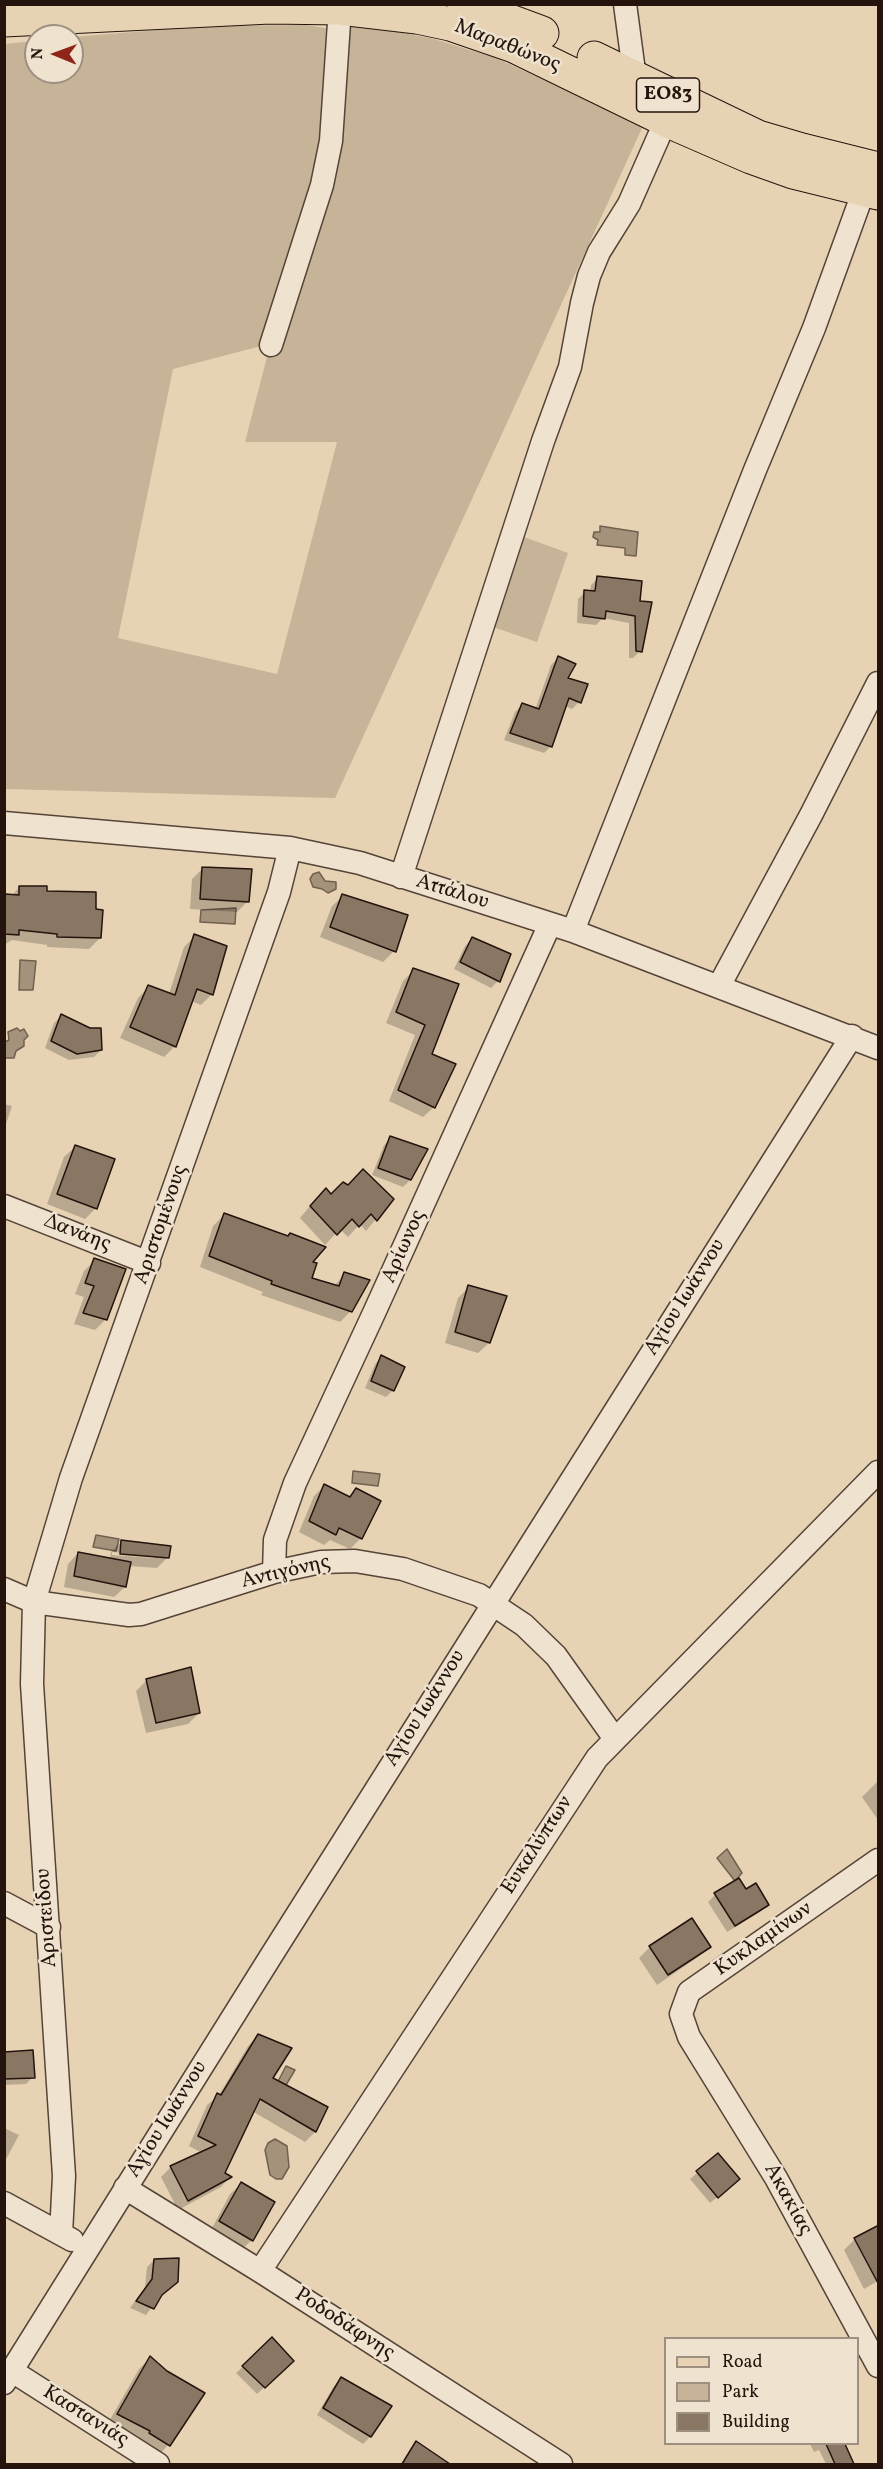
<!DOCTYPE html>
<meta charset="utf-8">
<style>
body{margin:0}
#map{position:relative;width:883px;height:2469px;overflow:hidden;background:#e7d3b4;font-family:Vollkorn,serif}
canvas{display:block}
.frame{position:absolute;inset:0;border:6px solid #24140d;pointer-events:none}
.legend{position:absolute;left:664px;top:2337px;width:195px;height:108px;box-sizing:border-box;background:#efe2ce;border:2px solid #9e9081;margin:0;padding:8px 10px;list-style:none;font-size:18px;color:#24140d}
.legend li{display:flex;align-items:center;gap:12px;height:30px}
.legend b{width:30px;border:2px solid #9e9081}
.north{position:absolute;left:24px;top:24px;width:60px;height:60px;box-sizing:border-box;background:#efe2ce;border:2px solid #9e9081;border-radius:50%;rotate:271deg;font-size:16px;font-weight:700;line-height:24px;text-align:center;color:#24140d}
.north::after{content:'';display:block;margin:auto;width:21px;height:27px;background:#8f2418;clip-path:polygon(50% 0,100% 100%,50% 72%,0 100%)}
</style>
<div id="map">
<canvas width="883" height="2469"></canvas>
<div class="frame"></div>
<ul class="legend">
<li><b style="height:8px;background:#e7d3b4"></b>Road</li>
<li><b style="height:16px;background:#c6b398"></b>Park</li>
<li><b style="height:16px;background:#897764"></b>Building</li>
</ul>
<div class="north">N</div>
</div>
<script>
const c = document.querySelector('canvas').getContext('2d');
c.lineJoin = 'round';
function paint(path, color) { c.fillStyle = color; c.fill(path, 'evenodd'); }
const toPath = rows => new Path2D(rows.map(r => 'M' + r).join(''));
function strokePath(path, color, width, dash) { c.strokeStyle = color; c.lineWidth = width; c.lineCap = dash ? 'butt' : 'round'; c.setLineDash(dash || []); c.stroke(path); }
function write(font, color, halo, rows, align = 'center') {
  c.font = font + ' Vollkorn,serif'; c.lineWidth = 5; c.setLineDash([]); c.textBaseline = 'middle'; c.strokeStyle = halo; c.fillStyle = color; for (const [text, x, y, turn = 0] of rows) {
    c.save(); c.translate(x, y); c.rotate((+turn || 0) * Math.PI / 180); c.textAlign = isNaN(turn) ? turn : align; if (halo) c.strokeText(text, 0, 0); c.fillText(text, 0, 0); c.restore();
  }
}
const green = toPath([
 [306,25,331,29,327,142,265,345,173,369,118,638,277,674,337,442,245,442,268,353,326,189,346,25,393,31,434,39,496,58,643,126,335,798,5,789,4,44,36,41,36,72,72,72,72,37,207,26],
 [524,537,568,553,537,642,493,627]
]);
const water = toPath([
 [600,526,638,532,636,556,625,555,625,548,597,545,598,540,593,537,594,532,600,532,600,526],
 [319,872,325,881,336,882,336,889,328,893,322,889,313,887,310,879,313,874,319,872],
 [236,908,235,924,200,922,201,910,236,908],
 [20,960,36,961,33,990,19,990,20,960],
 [17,1028,20,1031,24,1029,28,1036,24,1040,24,1046,16,1051,14,1058,5,1058,5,1042,9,1040,8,1032,17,1028],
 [353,1471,380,1474,378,1486,352,1483,353,1471],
 [96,1535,119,1539,116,1551,93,1547,96,1535],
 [727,1849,742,1873,735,1881,717,1858,727,1849],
 [286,2066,295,2070,280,2095,273,2091,286,2066],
 [275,2139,287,2146,289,2167,282,2179,276,2179,270,2175,265,2150,268,2143,275,2139]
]);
const shadow = toPath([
 [598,578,638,602,640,651,633,658,629,658,629,623,603,618,596,625,577,623,578,599,585,592,590,592,591,585],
 [558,658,566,679,579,702,572,709,565,706,551,746,544,753,504,740,515,712,522,705,535,710,551,665],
 [203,868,248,901,237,912,190,909,192,879],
 [20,887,46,893,94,911,100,938,89,949,47,947,47,945,12,940,4,945,4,897,11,896],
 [343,896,394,951,383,962,320,937,332,906],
 [195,936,212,994,201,1005,191,1001,175,1046,164,1057,120,1038,138,998,148,987,169,994,184,947],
 [472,939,498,981,491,988,454,969,465,946],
 [414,970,457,985,430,1054,434,1107,423,1117,389,1101,415,1035,386,1023,403,981],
 [61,1016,101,1050,94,1057,69,1060,45,1048,54,1023],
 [4,1104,12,1106,4,1130],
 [391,1138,410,1180,403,1187,372,1175,384,1145],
 [75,1147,96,1208,85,1219,47,1204,64,1157],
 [315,1200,392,1200,366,1231,360,1224,348,1237,340,1229,325,1245,300,1218],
 [224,1215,310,1279,334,1286,345,1274,351,1311,340,1322,261,1295,263,1292,200,1267,213,1226],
 [95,1260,106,1319,95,1330,74,1324,84,1297,75,1294,84,1271],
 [469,1287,489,1343,478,1353,445,1343,458,1298],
 [382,1357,393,1390,386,1397,365,1388,375,1364],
 [324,1486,348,1497,356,1490,379,1501,361,1538,350,1549,330,1540,324,1545,299,1532,314,1496],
 [122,1541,168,1557,157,1568,129,1566,125,1587,114,1597,64,1587,68,1564,78,1553,110,1559,111,1552],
 [112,1552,147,1555,154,1556,154,1558,112,1555],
 [147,1680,199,1713,188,1724,146,1733,136,1691],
 [878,1781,878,1820,862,1797],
 [746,1891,767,1905,760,1912,727,1932,708,1902,715,1895],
 [691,1920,709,1946,698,1957,657,1985,639,1958,650,1947],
 [258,2036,270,2079,326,2108,315,2132,305,2142,252,2111,224,2173,230,2177,221,2187,178,2210,161,2177,171,2167,202,2153,189,2146,207,2105,219,2095,248,2046],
 [4,2053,33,2077,26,2084,4,2085],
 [4,2128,19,2135,4,2163],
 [718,2155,731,2186,710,2203,690,2179],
 [241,2184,252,2240,241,2250,210,2232,230,2194],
 [855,2239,878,2281,864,2289,844,2250],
 [154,2260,177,2282,159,2297,146,2315,130,2308,145,2287,147,2267],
 [272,2340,292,2361,257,2394,236,2373],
 [150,2358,177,2379,202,2394,168,2445,158,2456,107,2425,139,2369],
 [341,2379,370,2437,363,2444,317,2415,334,2386],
 [416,2443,435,2456,431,2464,401,2464],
 [810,2444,843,2444,852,2464,826,2464,819,2450,814,2452]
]);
const building = toPath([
 [597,576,642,581,640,601,652,602,642,652,636,651,635,616,606,611,605,619,583,616,584,590,595,591,597,576],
 [558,656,576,664,568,678,588,684,581,703,569,698,552,747,510,733,522,703,539,709,558,656],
 [202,867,252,869,249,902,200,899,202,867],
 [19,886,47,886,47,891,96,892,96,909,103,910,101,938,57,937,57,934,19,930,19,935,4,934,5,894,19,895,19,886],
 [342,894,408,915,396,952,330,927,342,894],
 [194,934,227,946,213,995,197,989,176,1047,130,1027,148,985,175,995,194,934],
 [472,937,511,954,500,982,460,962,472,937],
 [413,968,459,984,432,1054,456,1064,435,1108,398,1090,425,1025,396,1012,413,968],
 [61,1014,90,1028,101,1028,102,1050,77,1054,51,1041,61,1014],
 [390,1136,428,1149,411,1180,378,1168,390,1136],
 [75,1145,115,1159,97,1209,57,1194,75,1145],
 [363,1169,394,1199,377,1221,371,1214,359,1227,352,1219,337,1235,310,1206,326,1188,331,1194,343,1182,348,1185,363,1169],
 [224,1213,288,1236,290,1233,326,1247,313,1262,317,1263,312,1278,339,1286,344,1272,370,1280,352,1312,271,1284,272,1281,209,1256,224,1213],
 [94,1258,126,1269,107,1320,83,1313,94,1286,85,1283,94,1258],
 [468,1285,507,1296,490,1343,455,1332,468,1285],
 [381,1355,405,1367,394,1391,371,1381,381,1355],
 [324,1484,350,1497,356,1488,381,1501,362,1539,339,1528,336,1535,309,1521,324,1484],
 [121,1540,171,1546,169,1558,120,1554,121,1540],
 [78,1552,131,1562,126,1587,74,1576,78,1552],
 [191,1667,200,1713,156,1723,146,1679,191,1667],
 [739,1878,746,1889,756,1883,769,1905,735,1926,714,1893,739,1878],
 [692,1918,711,1947,668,1975,649,1946,692,1918],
 [258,2034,292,2048,273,2078,328,2107,316,2132,260,2099,225,2173,232,2177,188,2201,170,2166,216,2145,198,2136,217,2093,221,2095,258,2034],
 [33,2050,35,2078,4,2079,4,2052,33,2050],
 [718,2153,740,2179,718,2198,696,2171,718,2153],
 [241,2182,275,2202,253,2241,219,2221,241,2182],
 [879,2225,879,2285,854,2238,879,2225],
 [179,2258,178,2282,162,2295,154,2309,136,2301,152,2279,154,2259,179,2258],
 [272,2337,294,2361,265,2388,242,2366,272,2337],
 [150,2356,167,2371,205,2393,170,2446,149,2433,150,2431,117,2414,150,2356],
 [341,2377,392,2406,371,2437,323,2408,341,2377],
 [416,2441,450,2464,402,2464,416,2441],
 [826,2444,845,2444,854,2464,835,2464,826,2444]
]);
const street = toPath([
 [625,4,635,79],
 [271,345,322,185,331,141,340,8],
 [4,823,290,848,360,863,573,931,878,1048],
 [401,877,543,441,570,367,582,303,589,276,599,252,629,204,666,120],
 [573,931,755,470,814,328,864,190],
 [719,986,811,815,878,683],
 [4,1206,149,1263],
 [274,1572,275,1540,295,1483,374,1313,550,924],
 [4,1589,34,1602,129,1615,141,1614,274,1572,321,1562,355,1561,403,1569,479,1595,524,1625,556,1656,615,1739],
 [878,1860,689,1992,681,2014,689,2037,776,2178,878,2366],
 [4,1903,49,1927],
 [125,2188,260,2271,561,2464],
 [4,2203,72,2240],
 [61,2234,64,2176,32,1684,34,1602,71,1478,279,892,290,848],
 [260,2271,597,1758,878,1472],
 [12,2371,158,2464],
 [4,2383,271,1956,852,1036]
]);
const primary = toPath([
 [464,4,542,33],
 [4,20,270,7,340,8,417,17,450,24,514,46,666,120,751,157,793,172,878,193],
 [594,58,758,137,802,150,878,169]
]);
const shields = [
 [668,95,63]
];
const shieldNames = [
 ["ΕΟ83",668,95]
];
const streetNames = [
 ["Μαραθώνος",507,47,21],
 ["Αττάλου",452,893,17],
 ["Αριστομένους",162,1225,-71],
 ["Δανάης",77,1234,21],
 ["Αρίωνος",405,1247,-66],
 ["Αγίου Ιωάννου",686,1298,-58],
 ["Αντιγόνης",286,1573,-13],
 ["Αγίου Ιωάννου",426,1709,-58],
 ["Ευκαλύπτων",538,1846,-57],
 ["Αριστείδου",48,1918,-94],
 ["Κυκλαμίνων",764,1940,-35],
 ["Αγίου Ιωάννου",168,2120,-58],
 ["Ακακίας",787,2200,61],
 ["Ροδοδάφνης",344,2325,33],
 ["Καστανιάς",85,2417,32]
];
paint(green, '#c6b398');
paint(water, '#a5927b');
strokePath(water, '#71604f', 1.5);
paint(shadow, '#0003');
paint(building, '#897764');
strokePath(building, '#24140d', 1.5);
strokePath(street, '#554437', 25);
strokePath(primary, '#24140d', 35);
strokePath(street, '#efe2ce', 22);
strokePath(primary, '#e7d3b4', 33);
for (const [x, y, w] of shields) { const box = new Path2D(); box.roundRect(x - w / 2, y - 17, w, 34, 4.5); c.fillStyle = '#efe2ce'; c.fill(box); strokePath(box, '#24140d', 1.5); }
write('bold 20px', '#24140d', null, shieldNames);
write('21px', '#24140d', '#efe2ce', streetNames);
</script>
